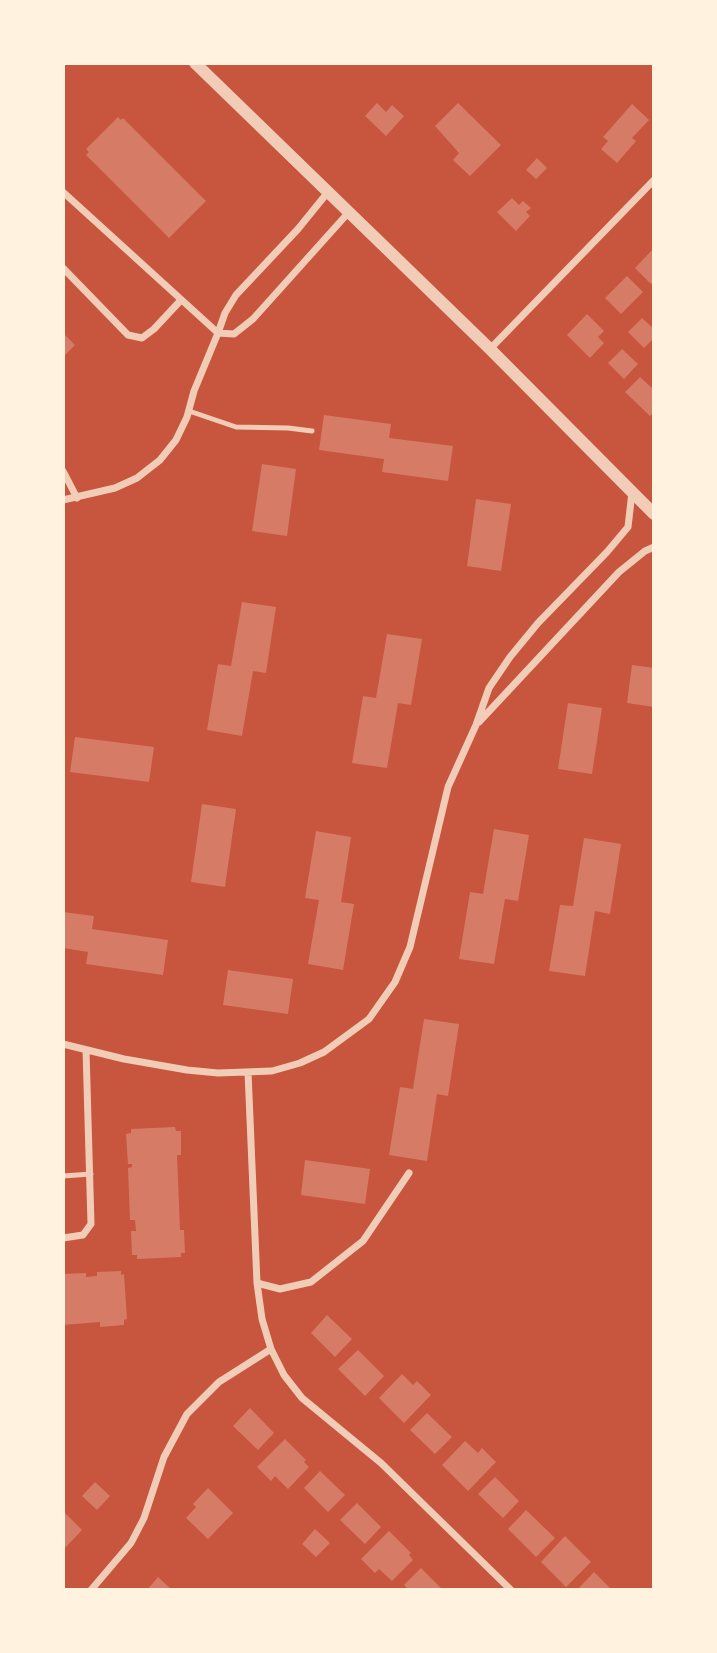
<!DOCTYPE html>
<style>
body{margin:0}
#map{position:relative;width:717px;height:1653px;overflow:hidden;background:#c8553d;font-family:"Alegreya Sans",sans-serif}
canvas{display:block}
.frame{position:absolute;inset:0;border:65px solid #fff3e0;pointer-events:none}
</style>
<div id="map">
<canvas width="717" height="1653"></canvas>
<div class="frame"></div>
</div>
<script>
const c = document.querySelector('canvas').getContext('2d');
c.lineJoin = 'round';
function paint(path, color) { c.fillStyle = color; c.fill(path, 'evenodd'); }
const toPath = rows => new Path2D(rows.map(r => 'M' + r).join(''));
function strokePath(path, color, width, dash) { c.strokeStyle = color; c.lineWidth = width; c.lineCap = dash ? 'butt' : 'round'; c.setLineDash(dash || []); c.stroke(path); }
const building = toPath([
 [377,103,386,112,392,105,404,116,386,136,365,116],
 [458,103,501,145,470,176,453,160,459,153,435,126],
 [632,104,649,120,632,138,636,141,617,163,601,149,608,141,603,137],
 [118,117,121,120,123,118,206,201,169,238,86,155,89,152,86,149],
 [537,158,547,168,536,179,526,170],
 [512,198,519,205,523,201,531,208,526,212,530,216,516,231,497,212],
 [654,248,654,281,651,284,635,268],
 [627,276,643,292,621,314,605,298],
 [587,314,604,331,598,337,604,343,590,358,567,335],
 [642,318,654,329,654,338,644,348,628,332],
 [63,333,75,345,63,357],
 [622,349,638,364,624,379,608,363],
 [640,377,654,390,654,412,650,416,625,392],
 [324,415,391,424,389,438,453,446,448,481,382,472,384,459,319,450],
 [262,464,296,469,287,536,252,531],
 [476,499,511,504,501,571,467,566],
 [242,602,276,607,266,673,253,671,242,736,207,730,218,664,231,666],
 [387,634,422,639,411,705,398,703,387,768,352,763,363,696,376,698],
 [632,665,654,668,654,707,627,703],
 [568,703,602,708,592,774,558,769],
 [75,737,154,747,149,782,70,772],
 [202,804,236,809,225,887,191,882],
 [494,829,529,835,518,901,505,899,494,964,459,959,470,892,483,894],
 [316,831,351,837,341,902,354,904,343,970,308,964,319,900,305,898],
 [584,838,621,844,610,914,595,911,585,976,549,971,560,905,573,906],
 [63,912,94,916,92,929,168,940,163,975,86,964,88,952,63,948],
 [228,970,293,979,288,1014,223,1005],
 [424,1019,459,1024,448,1096,437,1094,427,1161,389,1155,400,1087,413,1089],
 [175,1127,176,1131,181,1131,181,1155,177,1155,180,1230,184,1230,185,1253,181,1253,181,1257,137,1259,137,1255,132,1255,131,1231,136,1231,135,1220,130,1220,128,1168,132,1167,132,1164,128,1164,126,1134,131,1133,131,1129],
 [305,1160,370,1169,365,1204,301,1195],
 [121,1271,121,1275,124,1274,127,1319,124,1320,124,1325,100,1327,100,1322,63,1325,63,1274,86,1273,86,1277,97,1276,97,1272],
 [327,1315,352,1339,335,1357,311,1333],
 [358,1350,384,1376,365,1396,338,1369],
 [402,1374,413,1385,417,1381,431,1395,404,1423,379,1398],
 [250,1408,274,1433,258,1450,233,1426],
 [427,1413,452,1437,435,1454,410,1430],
 [285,1439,306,1460,304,1462,309,1467,288,1489,275,1476,271,1481,257,1467],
 [465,1441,478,1453,482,1448,496,1462,468,1491,442,1465],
 [320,1471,345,1495,328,1512,304,1488],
 [495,1477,519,1501,503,1518,478,1494],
 [95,1482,110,1496,97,1510,82,1496],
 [208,1488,233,1513,208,1539,186,1518,196,1507,193,1504],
 [357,1503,381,1527,365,1544,340,1520],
 [526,1510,555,1538,536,1557,508,1529],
 [63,1511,82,1530,65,1548,63,1546],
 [315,1529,330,1543,316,1557,302,1544],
 [389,1531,411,1553,409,1555,413,1560,392,1581,379,1569,375,1573,361,1559],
 [565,1536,591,1562,566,1587,541,1562],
 [421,1568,443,1590,409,1590,404,1585],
 [594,1572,612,1590,577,1590],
 [158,1577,172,1590,147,1590]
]);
const service = toPath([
 [189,411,236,427,288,428,312,431],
 [63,1176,91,1174]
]);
const minor = toPath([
 [63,192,218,333,194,391,187,417,176,440,160,460,137,478,115,488,63,500],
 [328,192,298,229,236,295,225,313,218,333,234,334,253,319,349,212],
 [63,268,128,335,142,338,154,329,181,300],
 [490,349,654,180],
 [63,471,77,498],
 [479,722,619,572,645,551,654,547],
 [63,1044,124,1059,187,1070,218,1073,272,1071,300,1063,324,1052,369,1019,395,982,410,947,448,787,476,725,489,688,510,657,538,623,607,552,628,527,632,492],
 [248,1072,257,1283,262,1319,271,1349,284,1375,302,1398,381,1463,511,1590],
 [63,1238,83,1235,91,1224,86,1050],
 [257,1283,280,1289,311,1282,363,1241,409,1173],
 [91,1590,131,1543,144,1518,164,1457,187,1414,219,1382,271,1349]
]);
const tertiary = toPath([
 [195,63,490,349,654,514]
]);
paint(building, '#d67c66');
strokePath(service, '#f1ccb7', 5);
strokePath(minor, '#f1ccb7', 7);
strokePath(tertiary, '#f1ccb7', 12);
</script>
